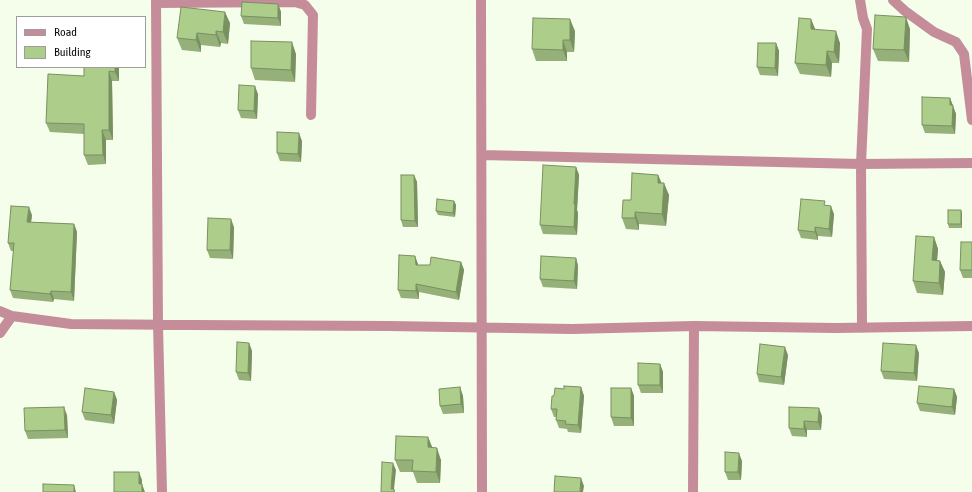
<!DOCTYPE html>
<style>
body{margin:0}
#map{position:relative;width:972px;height:492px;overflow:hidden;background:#f4feea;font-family:"Asap Condensed",sans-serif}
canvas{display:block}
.legend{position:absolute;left:16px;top:16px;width:130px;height:52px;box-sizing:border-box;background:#fff;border:1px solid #9d9e9c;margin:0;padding:5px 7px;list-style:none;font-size:12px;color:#0a0d07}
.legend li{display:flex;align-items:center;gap:8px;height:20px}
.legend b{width:20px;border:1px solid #9d9e9c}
</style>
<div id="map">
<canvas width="972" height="492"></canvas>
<ul class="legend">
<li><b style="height:5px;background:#c58d9a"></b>Road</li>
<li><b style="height:11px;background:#adcd8b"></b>Building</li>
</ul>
</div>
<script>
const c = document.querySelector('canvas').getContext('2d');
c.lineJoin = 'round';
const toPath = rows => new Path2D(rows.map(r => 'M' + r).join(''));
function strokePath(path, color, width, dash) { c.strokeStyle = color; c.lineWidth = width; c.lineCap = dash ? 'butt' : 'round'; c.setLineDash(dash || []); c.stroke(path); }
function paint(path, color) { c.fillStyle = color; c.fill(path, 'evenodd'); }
const minor = toPath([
 [156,0,158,325,162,492],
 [481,0,482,492],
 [860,0,863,18,867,29,861,164,862,328],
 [893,0,905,11,934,32,956,42,964,54,972,120],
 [156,3,295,2,305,5,313,15,311,115],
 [482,155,861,164,972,163],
 [0,311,12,316,71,324,192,325,389,326,572,329,694,326,836,328,972,326],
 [0,333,12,316],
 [693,492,694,326]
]);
const wall = toPath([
 [278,4,281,12,281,26,244,24,241,16],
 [811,19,815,30,840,43,839,63,832,63,831,77,800,74,795,63],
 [230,23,228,44,221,43,220,47,201,45,201,52,182,50,177,38],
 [910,29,909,62,878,61,873,49],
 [575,31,574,52,567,52,567,61,536,61,532,49],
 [776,43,779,51,778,76,760,75,757,67],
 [296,54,295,82,255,80,251,68],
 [84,67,119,67,119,81,112,81,113,140,106,140,106,164,88,165,84,155,84,134,50,132,46,123,84,76],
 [258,94,257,119,241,118,238,110],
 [950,98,956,114,955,134,925,133,922,125],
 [302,141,301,162,280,161,277,153],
 [576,167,579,175,577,210,578,213,577,235,543,234,540,225],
 [414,175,417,182,418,227,403,227,401,220],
 [658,175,661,183,669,195,666,226,639,224,639,230,626,229,622,218,631,200],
 [454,201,456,205,455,217,438,215,436,211],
 [826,205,834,214,832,237,818,236,818,240,801,238,798,230],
 [961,210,962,214,962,228,949,228,948,224],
 [32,215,31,222,74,224,77,232,74,301,54,299,53,302,13,298,10,290,14,251,11,251,8,243],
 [234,227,233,259,210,258,207,250],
 [934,237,938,249,937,260,940,261,945,272,943,295,917,293,913,281],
 [972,242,972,278,963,278,960,270],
 [415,256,418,265,430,265,461,262,464,270,459,300,419,292,419,299,401,298,398,290],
 [576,258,578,266,577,289,543,287,540,279],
 [249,343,252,351,251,381,239,380,236,372],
 [919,353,917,381,884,379,881,371],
 [788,355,784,385,759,382,757,374],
 [660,364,663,372,663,393,641,393,638,385],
 [460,387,463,396,464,413,443,414,440,406],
 [581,387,584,396,581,433,568,432,567,429,559,428,556,420,557,417,554,417,551,409,554,396,564,389],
 [631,388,634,396,634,426,614,426,611,417],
 [954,389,957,397,955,415,920,411,917,403],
 [114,392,117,400,114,424,85,420,82,412],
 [789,407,822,416,821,430,807,430,807,437,792,436,789,428],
 [67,415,68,438,28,439,25,431],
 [428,437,432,448,441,460,440,483,417,483,413,472,400,472,395,460],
 [742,461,741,480,728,480,725,472]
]);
const shadedWall = toPath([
 [278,4,281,12,281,26,278,18],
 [225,12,230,23,228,44,223,32],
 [906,17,910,29,909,62,904,50],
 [570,19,575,31,574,52,570,40],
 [811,19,816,31,811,29],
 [216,31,221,43,220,47,216,35],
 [836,31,840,43,839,63,834,52],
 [197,33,201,45,201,52,196,40],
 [563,40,567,52,567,61,563,50],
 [292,42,296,54,295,82,291,70],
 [776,43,779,51,778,76,775,68],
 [827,51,832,63,831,77,826,65],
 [115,67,119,67,119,81,115,72],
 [109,71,112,81,113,140,109,130],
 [255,86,258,94,257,119,254,111],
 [950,98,956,114,955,134,952,126,950,105],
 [102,130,106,140,106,164,103,155],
 [299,133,302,141,301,162,298,154],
 [576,167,579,175,577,210,578,213,577,235,574,227,574,204],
 [414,175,417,182,418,227,415,221],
 [658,175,663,186,658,183],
 [664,183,669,195,666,226,662,214],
 [454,201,456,205,455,217,453,213],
 [831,206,834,214,832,237,829,229],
 [29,207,32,215,30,230,27,222],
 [961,210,962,214,962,228,961,224],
 [635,212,639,224,639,230,635,218],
 [231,219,234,227,233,259,230,250],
 [74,224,77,232,74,301,71,292],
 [815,227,818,236,818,240,815,232],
 [934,237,938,249,936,272,932,260],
 [415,256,418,264,418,273,416,265],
 [576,258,578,266,577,289,574,281],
 [940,261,945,272,943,295,939,283],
 [461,262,464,270,459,300,456,292],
 [416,284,419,292,419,299,416,291],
 [51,291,54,299,53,302,50,294],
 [249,343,252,351,251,381,248,373],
 [916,345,919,353,917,381,914,373],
 [785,347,788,355,784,385,781,377],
 [660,364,663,372,663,393,660,385],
 [460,387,463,396,464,413,461,404],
 [581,387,584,396,581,433,578,425],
 [631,388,634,396,634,426,631,418],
 [954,389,957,397,955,415,952,407],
 [114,392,117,400,114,424,111,415],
 [64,407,67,415,68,438,65,430],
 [819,408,822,416,821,430,818,422],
 [804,421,807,430,807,437,804,429],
 [428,437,433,449,428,447],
 [437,448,441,460,440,483,436,472],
 [739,453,742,461,741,480,738,472],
 [393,463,396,470,394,489,395,492,394,492,391,489],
 [139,472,142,480,142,492,139,484],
 [581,478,584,486,583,492,580,492],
 [142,484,145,492,142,492],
 [74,485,76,492,74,492]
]);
const building = toPath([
 [242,2,278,4,278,18,241,16,242,2],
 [181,7,225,12,223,32,216,31,216,35,197,33,196,40,177,38,181,7],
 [875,15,906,17,904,50,873,49,875,15],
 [533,18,570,19,570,40,563,40,563,50,532,49,533,18],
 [799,18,811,19,811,29,836,31,834,52,827,51,826,65,795,63,799,18],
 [251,41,292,42,291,70,251,68,251,41],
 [758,43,776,43,775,68,757,67,758,43],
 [84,67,115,67,115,72,109,71,109,130,102,130,103,155,84,155,84,124,46,123,48,74,84,76,84,67],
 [239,85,255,86,254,111,238,110,239,85],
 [922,97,950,98,950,105,953,105,952,126,922,125,922,97],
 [277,132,299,133,298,154,277,153,277,132],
 [543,165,576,167,574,204,575,205,574,227,540,225,543,165],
 [632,173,658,175,658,183,664,183,662,214,635,212,635,218,622,218,623,200,631,200,632,173],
 [401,175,414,175,415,221,401,220,401,175],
 [437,199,454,201,453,213,436,211,437,199],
 [801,199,825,201,824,205,831,206,829,229,815,227,815,232,798,230,801,199],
 [11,206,29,207,27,222,74,224,71,292,51,291,50,294,10,290,14,243,8,243,11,206],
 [948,210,961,210,961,224,948,224,948,210],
 [208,218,231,219,230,250,207,250,208,218],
 [916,236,934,237,932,260,940,261,939,283,913,281,916,236],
 [961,242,972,242,972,270,960,270,961,242],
 [399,255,415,256,416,265,430,265,431,257,461,262,456,292,416,284,416,291,398,290,399,255],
 [541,256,576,258,574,281,540,279,541,256],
 [237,342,249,343,248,373,236,372,237,342],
 [883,343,916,345,914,373,881,371,883,343],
 [760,344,785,347,781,377,757,374,760,344],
 [638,363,660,364,660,385,638,385,638,363],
 [564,386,581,387,578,425,565,424,566,421,556,420,557,409,551,409,552,396,554,396,555,388,564,389,564,386],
 [919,386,954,389,952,407,917,403,919,386],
 [460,387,461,404,440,406,439,389,460,387],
 [85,388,114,392,111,415,82,412,85,388],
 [611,388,631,388,631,418,611,417,611,388],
 [64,407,65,430,25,431,24,408,64,407],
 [789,407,819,408,818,422,804,421,804,429,789,428,789,407],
 [396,436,428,437,428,447,437,448,436,472,412,471,413,460,395,460,396,436],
 [725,452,739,453,738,472,725,472,725,452],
 [382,462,393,463,391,489,394,489,394,492,381,492,382,462],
 [114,472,139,472,139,484,142,484,142,492,114,492,114,472],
 [555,476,581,478,580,492,554,492,555,476],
 [43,484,74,485,74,492,43,492,43,484]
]);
strokePath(minor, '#c58d9a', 10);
paint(wall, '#95b078');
paint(shadedWall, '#799061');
paint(building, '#adcd8b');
strokePath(building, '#799061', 1);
</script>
